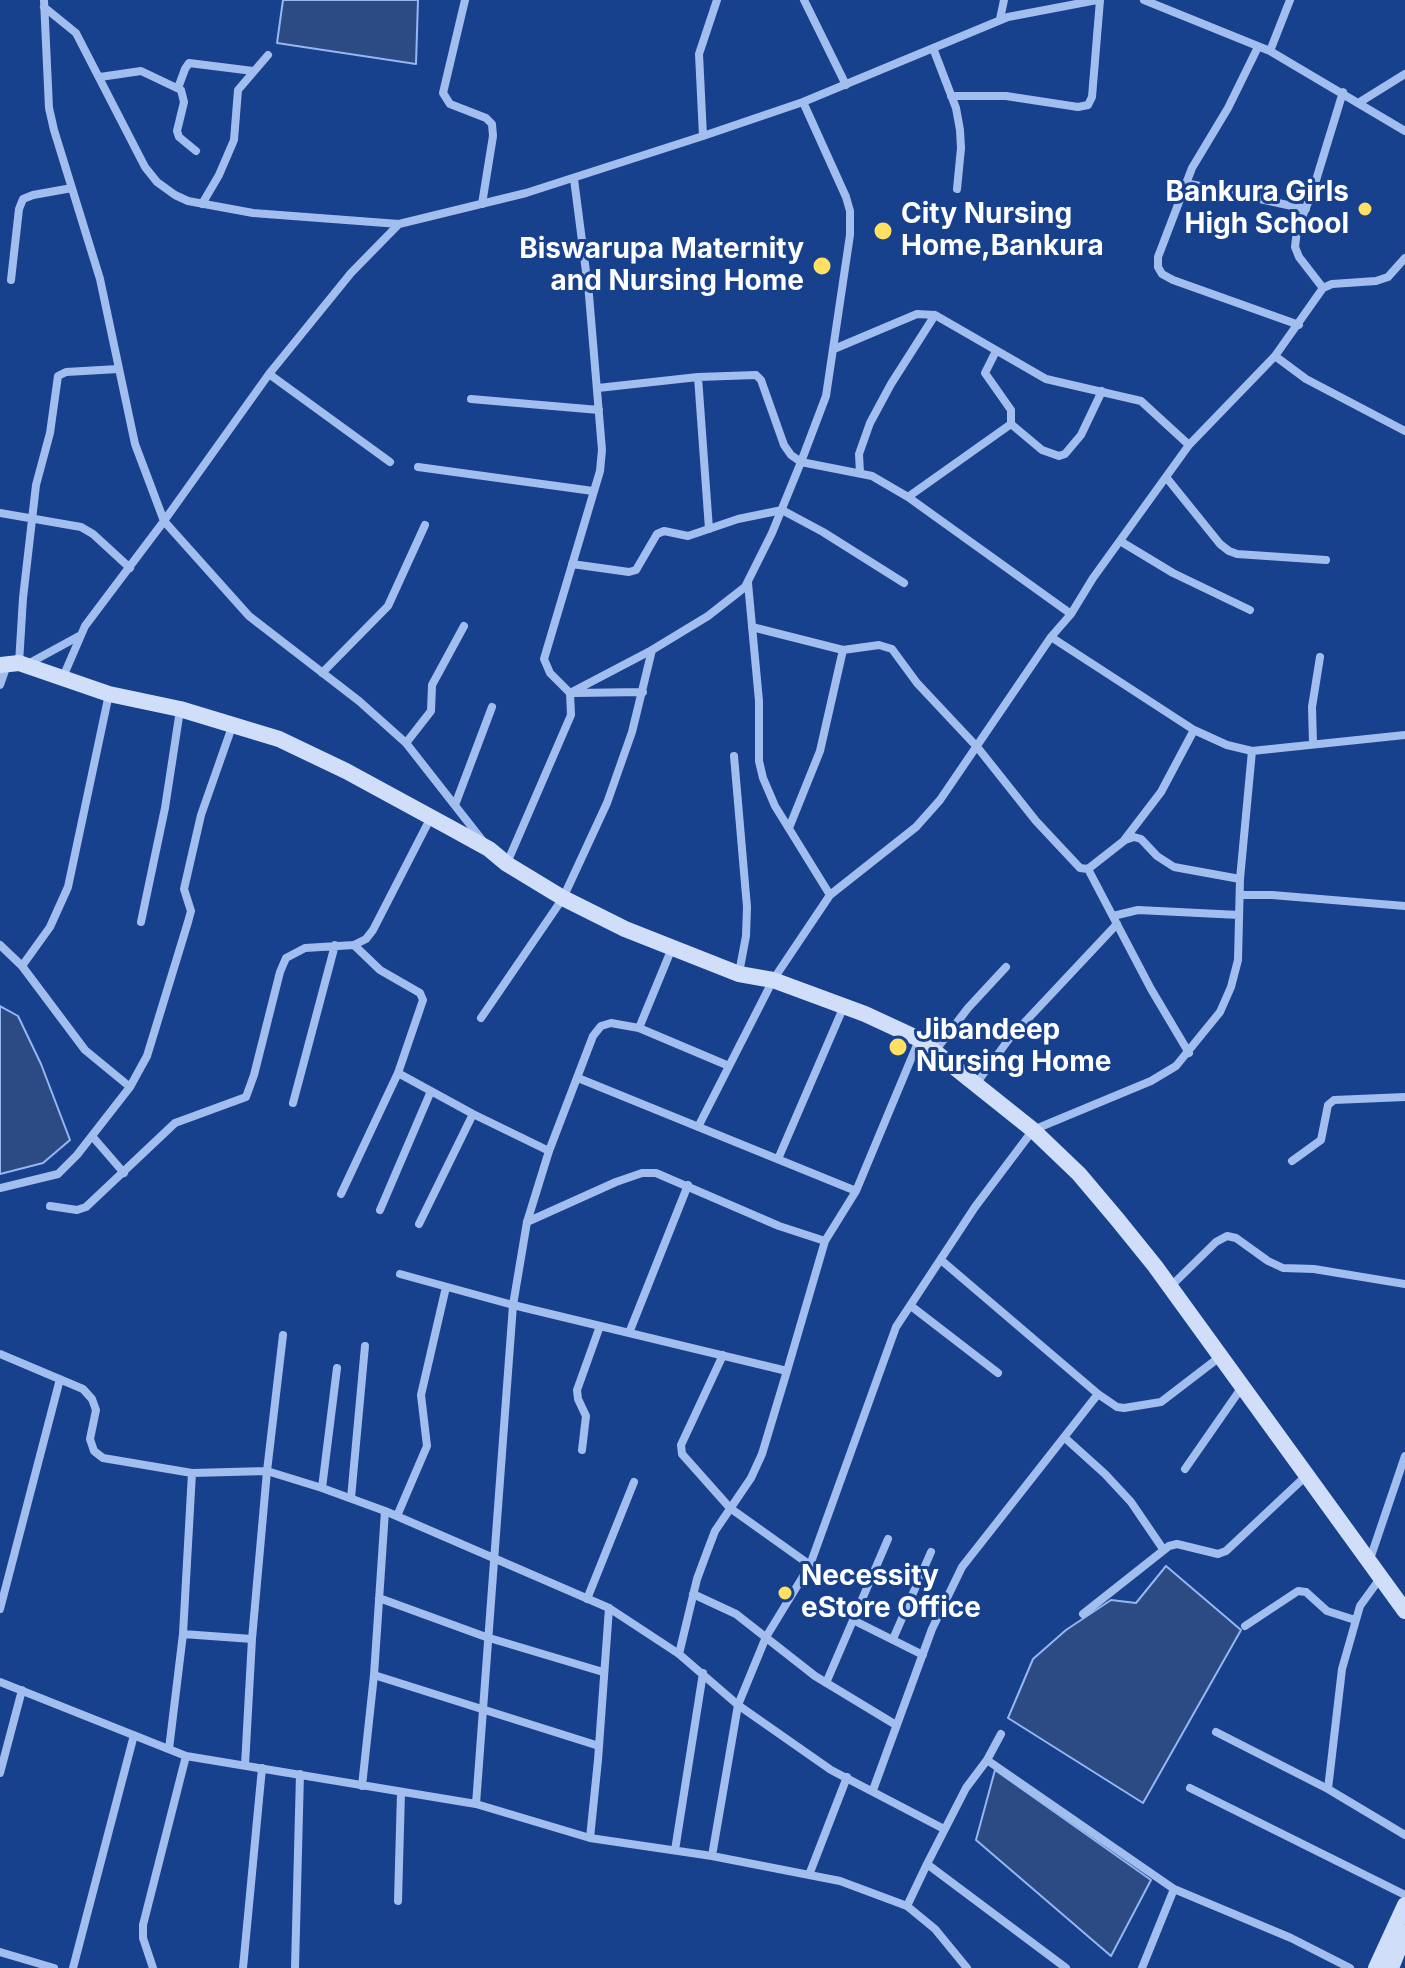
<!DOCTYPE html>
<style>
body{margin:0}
canvas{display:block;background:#17408d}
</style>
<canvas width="1405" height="1968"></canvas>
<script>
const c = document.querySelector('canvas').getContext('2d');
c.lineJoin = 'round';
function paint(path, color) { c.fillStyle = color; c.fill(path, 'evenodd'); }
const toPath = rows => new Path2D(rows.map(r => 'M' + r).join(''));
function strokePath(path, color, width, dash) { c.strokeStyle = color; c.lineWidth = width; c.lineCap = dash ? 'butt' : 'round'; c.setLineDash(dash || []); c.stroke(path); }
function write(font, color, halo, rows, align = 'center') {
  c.font = font + ' Inter,sans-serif'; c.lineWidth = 6; c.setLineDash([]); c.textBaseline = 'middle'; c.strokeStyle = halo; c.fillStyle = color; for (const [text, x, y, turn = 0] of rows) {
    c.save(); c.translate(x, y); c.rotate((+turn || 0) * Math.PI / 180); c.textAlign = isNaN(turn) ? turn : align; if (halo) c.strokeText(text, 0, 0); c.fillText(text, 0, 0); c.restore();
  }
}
const water = toPath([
 [283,0,418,0,416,64,277,43,283,0],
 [0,1006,18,1016,41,1064,70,1140,43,1163,0,1174,0,1006],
 [1166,1566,1241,1630,1143,1803,1008,1718,1033,1659,1066,1630,1111,1600,1136,1603,1166,1566],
 [995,1770,1151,1880,1111,1956,976,1840,995,1770]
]);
const street = toPath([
 [44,0,49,108,54,130,100,279,135,444,164,521,249,616,359,701,406,743,482,840],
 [465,0,443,93,450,104,486,118,492,124,493,136,482,204],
 [804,0,846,85],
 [1144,0,1270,51,1405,131],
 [44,7,76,33,145,167,157,182,175,195,188,201,253,213,399,224],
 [1000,19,1004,0],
 [1258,47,1228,108,1192,168,1158,257,1158,267,1162,274,1173,280,1299,325],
 [933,48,956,108,960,130,961,148,957,189],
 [1270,51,1290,0],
 [100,77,141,71,181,90,184,102,177,131,179,137,196,151],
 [178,88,185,69,189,63,253,71],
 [951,96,1006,96,1078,107,1088,105,1092,97,1100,0],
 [1360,102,1405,74],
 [703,136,699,54,717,0],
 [1186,183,1306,209],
 [202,204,219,175,234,140,238,90,268,55],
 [11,280,19,209,23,199,33,195,72,188],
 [1323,288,1299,257,1295,247,1297,230,1313,190,1343,92],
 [834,349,917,314,935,315,1046,379,1141,401,1189,445],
 [1275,356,1306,379,1405,431],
 [269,374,390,462],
 [698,377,709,529],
 [598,388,698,377,756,375,761,380,784,445,791,455,801,462,872,476,908,497,1071,614],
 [471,399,599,410],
 [1011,424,1042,450,1059,456,1065,454,1081,435,1102,391],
 [418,467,593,491],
 [860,473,859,454,870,423,891,384,935,315],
 [1166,477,1220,544,1229,551,1237,554,1326,560],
 [908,497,1011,424,1011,410,985,373,996,351],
 [0,513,81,527,93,534,130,568],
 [1120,541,1173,573,1250,610],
 [572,564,629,572,636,570,657,534,664,531,688,536,738,519,782,510,823,532,904,583],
 [748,583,759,701,759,761,763,778,775,806,830,895],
 [752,627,843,650,879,645,892,649,917,683,978,748,1036,821,1080,868,1088,869,1125,840,1134,837,1141,839,1157,856,1174,867,1240,879],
 [1051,637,1194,730,1227,745,1252,751,1405,735],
 [19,663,23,598,36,485,50,433,58,376,66,372,118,369],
 [26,665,81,635],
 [322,673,388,606,425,525],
 [63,677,85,626,164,521,269,374,351,273,399,224,526,193,703,136,803,102,1008,17,1097,0],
 [0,685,7,665],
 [570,693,652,650,708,616,745,587,772,533,801,462,826,396,850,235,850,211,846,197,803,102],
 [575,693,643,692],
 [406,743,431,711,432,685,464,626],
 [1313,744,1312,707,1320,657],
 [734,756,747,907,746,936,739,973],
 [455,805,492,707],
 [789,828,820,751,843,650],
 [1125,839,1161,792,1194,730],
 [507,863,571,715,570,693,550,673,544,659,600,471,602,450,589,295,574,179],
 [1088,869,1151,989,1189,1053],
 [1240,895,1272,895,1405,906],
 [1113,916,1138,910,1239,915],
 [141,922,165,808,180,710],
 [0,945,22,966,85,1050,130,1087],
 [22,966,50,927,68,887,109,694],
 [481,1018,563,898,607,803,632,732,652,650],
 [639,1028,672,948],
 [935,1051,968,1008,1006,967],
 [398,1073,473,1114,549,1151],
 [578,1078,856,1191],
 [976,1084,1009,1039,1117,924],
 [293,1103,335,945],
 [698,1127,773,980,830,895,916,827,940,800,1051,637,1071,614,1093,578,1189,445,1275,356,1323,288,1332,284,1376,281,1388,277,1405,258],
 [92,1136,124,1173],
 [778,1159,844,1006],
 [1292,1161,1321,1140,1328,1105,1334,1100,1405,1097],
 [0,1188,58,1174,77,1155,130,1087,147,1056,188,922,191,911,184,889,201,815,233,724],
 [341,1194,398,1073,423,1000,420,993,380,970,354,945],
 [50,1206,77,1210,86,1207,175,1123,246,1097,254,1075,280,972,286,958,305,948,354,945,366,939,373,930,430,819],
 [380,1210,431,1091],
 [527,1222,616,1182,642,1173,656,1173,779,1226,825,1241],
 [419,1224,473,1114],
 [941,1260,1098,1394,1117,1407,1124,1408,1161,1402,1221,1356],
 [400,1274,513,1305,787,1371,825,1241,856,1191,919,1040],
 [1170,1287,1216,1242,1227,1236,1236,1238,1268,1261,1283,1268,1314,1269,1405,1284],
 [911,1306,998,1373],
 [629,1333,688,1185],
 [0,1354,83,1389,92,1399,96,1410,90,1439,94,1451,103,1458,192,1473,183,1634,169,1749],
 [723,1355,681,1445,682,1454,730,1508,810,1565],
 [1064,1437,1105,1474,1131,1502,1163,1549],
 [582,1450,586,1416,578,1399,577,1390,600,1326],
 [1185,1469,1242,1387],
 [192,1473,267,1471,322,1488,385,1511,609,1608,679,1654,738,1705,831,1770,944,1829],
 [322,1488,337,1368],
 [351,1498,365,1346],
 [397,1516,427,1446,421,1395,446,1287],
 [1370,1559,1405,1456],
 [693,1594,736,1614,815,1676,896,1725],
 [379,1598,486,1637,603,1672],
 [587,1599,634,1482],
 [0,1609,60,1379],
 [1083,1614,1169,1546,1177,1544,1218,1554,1226,1551,1307,1475],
 [853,1620,923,1655],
 [1245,1626,1298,1591,1306,1592,1327,1611,1355,1620],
 [183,1634,252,1639],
 [893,1639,931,1552],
 [679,1654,697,1579,707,1552,715,1531,751,1478,762,1454,787,1371],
 [374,1675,599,1746],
 [0,1682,186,1756,476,1804,590,1838,712,1856,840,1881,907,1906,935,1929,967,1968],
 [826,1683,888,1539],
 [1216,1732,1328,1789,1405,1835],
 [987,1760,1174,1889,1291,1938,1350,1968],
 [245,1765,252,1639,267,1471,283,1335],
 [0,1773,22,1690],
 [362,1786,374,1675,385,1511],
 [1190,1788,1405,1895],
 [1328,1789,1342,1669,1360,1606,1381,1577],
 [873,1790,932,1629,962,1567,1098,1394],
 [476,1804,513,1305,527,1222,549,1151,593,1036,601,1026,611,1023,639,1028,729,1066],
 [590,1838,598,1760,609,1608],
 [675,1850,703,1673],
 [712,1856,738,1705,766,1637,810,1565,896,1327,975,1207,1033,1130,1151,1081,1176,1066,1220,1012,1231,987,1238,960,1240,879,1252,751],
 [927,1864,966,1788,987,1760,1001,1734],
 [809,1875,847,1777],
 [398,1901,401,1792],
 [907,1906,927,1864,1066,1968],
 [0,1952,54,1968],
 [73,1968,134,1735],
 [153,1968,143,1938,143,1925,186,1756],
 [243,1968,262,1768],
 [295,1968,300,1774],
 [1142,1968,1174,1889]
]);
const secondary = toPath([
 [0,665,19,663,109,694,180,709,279,739,346,771,449,827,489,849,507,864,563,898,625,929,739,974,773,980,865,1014,919,1039,1033,1130,1079,1174,1117,1219,1155,1266,1405,1611],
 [1376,1968,1405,1905],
 [1391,1968,1405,1933]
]);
const markers = [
 [1365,209,8,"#ffe060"],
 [883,231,10,"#ffe060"],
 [822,266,10,"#ffe060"],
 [898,1047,10,"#ffe060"],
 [785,1593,8,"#ffe060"]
];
const poiNames = [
 ["Bankura Girls",1349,193,"right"],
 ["High School",1349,225,"right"],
 ["City Nursing",901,215],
 ["Home,Bankura",901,247],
 ["Biswarupa Maternity",804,250,"right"],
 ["and Nursing Home",804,282,"right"],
 ["Jibandeep",916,1031],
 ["Nursing Home",916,1063],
 ["Necessity",801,1577],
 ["eStore Office",801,1609]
];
paint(water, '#2c4a83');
strokePath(water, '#95b7f1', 2);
strokePath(street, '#a2beef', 8);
strokePath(secondary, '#d0defa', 16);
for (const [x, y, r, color] of markers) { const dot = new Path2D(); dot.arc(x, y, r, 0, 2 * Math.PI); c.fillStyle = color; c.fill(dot); strokePath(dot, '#17408d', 3); }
write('bold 28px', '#fff', '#17408d', poiNames, 'left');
</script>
